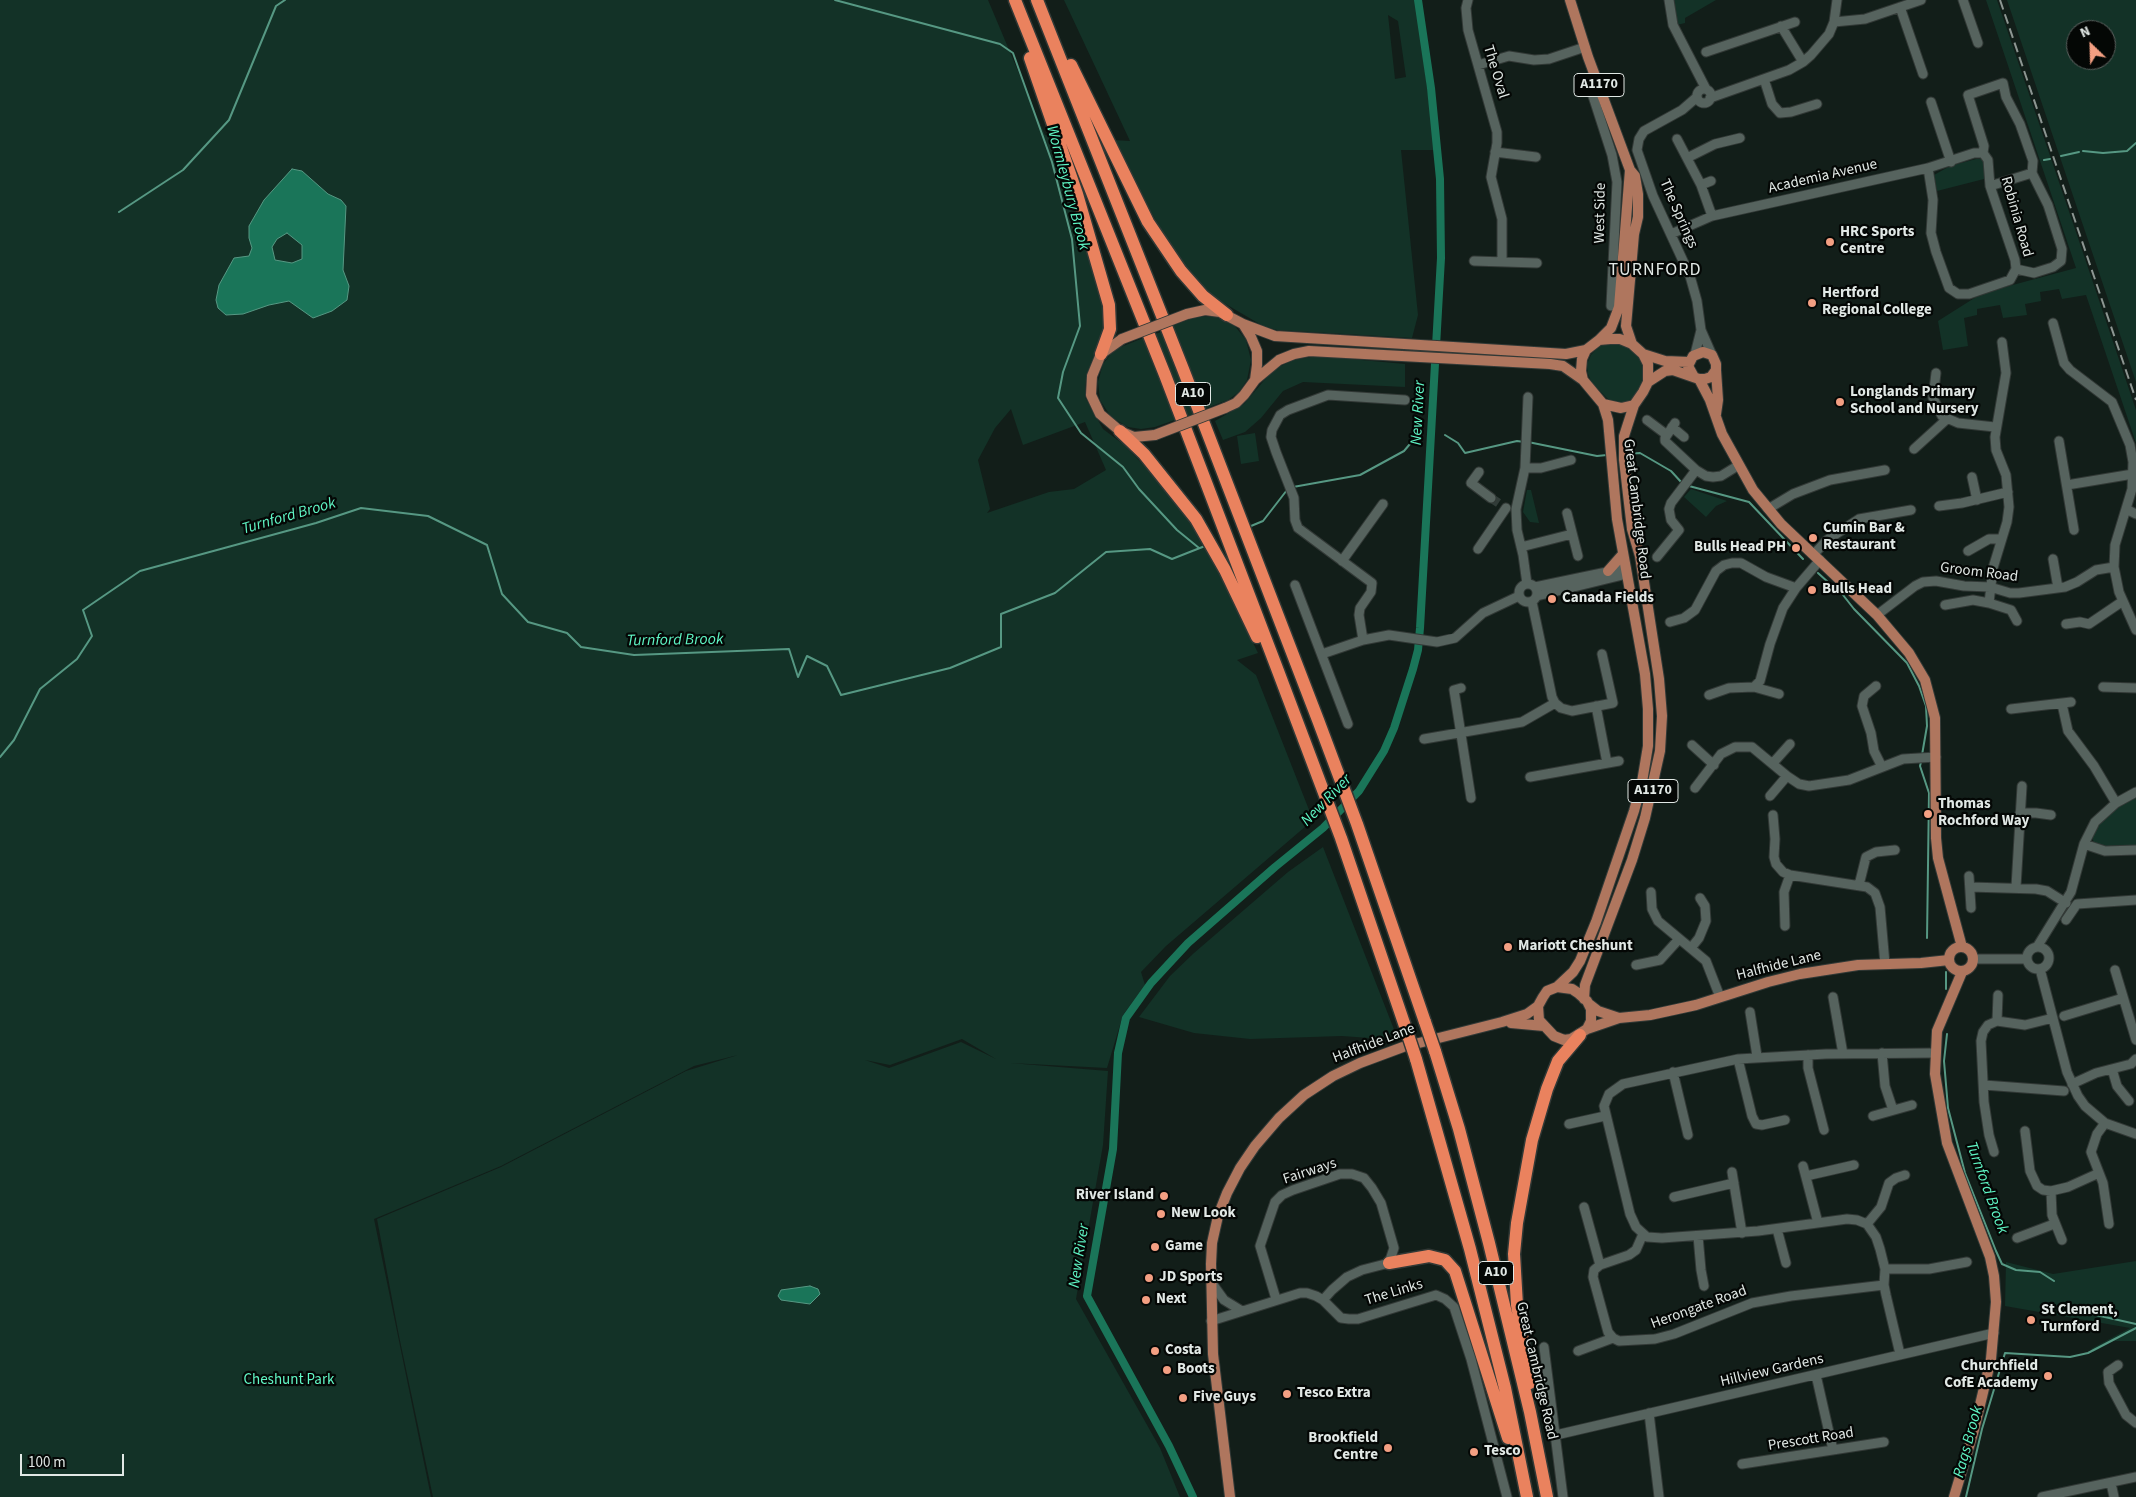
<!DOCTYPE html>
<style>
body{margin:0}
#map{position:relative;width:2136px;height:1497px;overflow:hidden;background:#121e19;font-family:"Source Sans 3",sans-serif}
canvas{display:block}
.north{position:absolute;left:2066px;top:20px;width:50px;height:50px;box-sizing:border-box;background:#040705;border:1px solid #5c615f;border-radius:50%;rotate:336deg;font-size:14px;font-weight:700;line-height:20px;text-align:center;color:#e1e8e5}
.north::after{content:'';display:block;margin:auto;width:18px;height:22px;background:#f39f82;clip-path:polygon(50% 0,100% 100%,50% 72%,0 100%)}
.scale{position:absolute;left:20px;top:1454px;width:104px;height:22px;box-sizing:border-box;border:2px solid #e1e8e5;border-top:0;padding-left:6px;font-size:15px;line-height:18px;white-space:nowrap;color:#e1e8e5;-webkit-text-stroke:4px #040705;paint-order:stroke}
</style>
<div id="map">
<canvas width="2136" height="1497"></canvas>
<div class="north">N</div>
<div class="scale">100 m</div>
</div>
<script>
const c = document.querySelector('canvas').getContext('2d');
c.lineJoin = 'round';
function paint(path, color) { c.fillStyle = color; c.fill(path, 'evenodd'); }
const toPath = rows => new Path2D(rows.map(r => 'M' + r).join(''));
function strokePath(path, color, width, dash) { c.strokeStyle = color; c.lineWidth = width; c.lineCap = dash ? 'butt' : 'round'; c.setLineDash(dash || []); c.stroke(path); }
function write(font, color, halo, rows, align = 'center') {
  c.font = font + ' "Source Sans 3",sans-serif'; c.lineWidth = 4.5; c.setLineDash([]); c.textBaseline = 'middle'; c.strokeStyle = halo; c.fillStyle = color; for (const [text, x, y, turn = 0] of rows) {
    c.save(); c.translate(x, y); c.rotate((+turn || 0) * Math.PI / 180); c.textAlign = isNaN(turn) ? turn : align; if (halo) c.strokeText(text, 0, 0); c.fillText(text, 0, 0); c.restore();
  }
}
const green = toPath([
 [0,0,988,0,1045,135,1054,136,1102,301,1105,319,1104,334,1088,371,1085,386,1085,397,1103,429,1123,444,1162,484,1191,522,1212,559,1258,653,1237,660,1256,675,1313,820,1166,946,1141,972,1145,985,1123,1015,1107,1068,1010,1063,1108,1071,1103,1145,1076,1299,1160,1448,1180,1497,433,1497,399,1336,377,1219,501,1167,686,1071,738,1055,694,1066,501,1166,374,1219,431,1497,0,1497],
 [1011,409,1023,445,1085,422,1106,470,1074,489,1049,492,987,513,990,509,978,460,995,428],
 [962,1039,996,1059,961,1042,889,1068,865,1060,890,1065],
 [1064,0,1416,0,1435,150,1401,150,1418,315,1412,338,1277,330,1263,326,1212,296,1200,285,1174,251,1130,176,1112,140,1130,141],
 [1388,15,1398,21,1406,77,1395,79],
 [1673,0,1716,0,1685,18,1685,23,1677,25],
 [1986,0,1997,0,2077,235,2136,410,2136,443,2086,295,2062,299,2059,289,2040,292,2041,301,2025,304,2027,315,2003,318,2000,305,1977,309,1977,315,1964,318,1968,346,1943,350,1938,321,1976,297,1994,290,2076,268],
 [2007,0,2136,0,2136,382,2065,172],
 [2076,30,2106,30,2106,60,2076,60],
 [1976,159,1981,159,1984,162,1984,179,1937,191,1934,175,1950,166],
 [1197,316,1217,317,1234,325,1246,340,1251,360,1247,380,1239,392,1228,400,1204,409,1172,326],
 [1164,331,1196,414,1187,417,1155,334],
 [1143,338,1175,420,1155,427,1141,429,1128,427,1111,417,1100,400,1098,382,1103,364,1111,354,1121,347],
 [1608,343,1618,343,1632,349,1640,356,1644,366,1644,380,1634,397,1627,402,1618,403,1610,401,1592,383,1588,374,1587,364,1591,355,1598,347],
 [1318,356,1405,364,1405,387,1303,382,1283,391,1261,418,1245,432,1223,440,1215,421,1244,404,1273,370,1293,360],
 [1255,433,1259,461,1241,464,1237,436],
 [1691,489,1727,501,1716,506,1706,517,1684,497],
 [1527,490,1531,490,1539,523,1530,522,1523,512],
 [2136,796,2136,847,2104,848,2094,843,2092,837,2099,824,2113,810],
 [1323,847,1395,1032,1383,1039,1342,1036,1250,1039,1194,1033,1139,1017,1170,976,1194,953,1288,872],
 [2136,1261,2136,1341,2114,1341,2093,1352,2091,1349,2130,1328,2005,1306,2006,1262,2053,1274]
]);
const water = toPath([
 [292,169,302,171,328,194,341,200,346,206,343,270,349,286,347,300,332,311,313,318,289,301,269,305,243,314,226,315,218,308,216,300,219,285,234,258,249,256,252,248,249,238,249,226,264,200,292,169],
 [287,233,302,245,302,259,292,263,275,260,272,247,277,239,287,233],
 [810,1286,818,1289,820,1294,810,1304,781,1300,778,1296,781,1290,810,1286]
]);
const stream = toPath([
 [835,0,1000,44,1013,53,1052,162,1072,239,1080,326,1063,372,1058,398,1081,433,1123,467,1139,489,1177,530,1199,548],
 [2083,151,2103,153,2127,151,2136,143],
 [2061,156,2079,152],
 [2044,160,2050,159],
 [119,212,183,170,229,120,276,6,285,0],
 [1445,435,1458,443,1465,453,1517,441,1524,442],
 [1528,442,1597,456,1607,455],
 [1627,454,1640,453,1671,471,1682,483],
 [1689,486,1749,502,1803,559],
 [1293,487,1360,475,1404,451,1421,431],
 [1251,526,1263,521,1287,490],
 [1818,573,1829,583],
 [1843,595,1854,609,1907,663,1919,686,1926,706,1927,726,1922,755],
 [0,757,14,740,40,689,77,659,92,636,83,610,140,571,316,523,361,508,428,516,487,545,502,594,528,622,567,633,581,647,634,655,789,649,798,677,807,656,827,666,841,695,950,668,1001,647,1001,614,1055,593,1106,552,1150,549,1172,559,1205,546],
 [1921,762,1920,766,1929,793,1927,938],
 [1946,972,1946,989],
 [1947,1034,1944,1061,1948,1108,1965,1173,1996,1251,2002,1264,2016,1270,2040,1272,2054,1281],
 [2073,1306,2087,1313,2136,1324],
 [1966,1497,1982,1429,2005,1353,2070,1357,2088,1353,2136,1328]
]);
const canal = toPath([
 [1193,1497,1169,1446,1087,1296,1113,1149,1118,1053,1126,1018,1151,983,1188,943,1275,867,1323,828,1359,791,1384,751,1394,728,1413,669,1418,650,1420,628,1441,258,1440,179,1431,88,1418,0]
]);
const minorTunnel = toPath([
 [1491,498,1500,504]
]);
const minor = toPath([
 [1468,0,1466,8,1468,30,1497,132,1497,143,1491,177,1502,219,1502,262],
 [1669,0,1673,25,1706,89],
 [1963,0,1978,43],
 [1900,7,1923,74],
 [1834,22,1865,19,1921,0],
 [1781,26,1803,62],
 [1706,52,1795,22],
 [1478,65,1509,56,1534,60,1549,59,1585,47],
 [1764,79,1772,104,1780,113,1791,112,1817,104],
 '1697 96a7 7 0 1 1 14 0a7 7 0 1 1-14 0Z',
 [1592,93,1612,155,1617,182,1611,306],
 [1697,97,1682,110,1644,131,1639,139,1637,150,1653,196,1690,276,1697,301,1701,330,1712,355],
 [1710,98,1789,70,1803,62,1811,55,1829,34,1834,22,1837,0],
 [1931,102,1951,162],
 [1677,139,1701,185,1711,181],
 [1495,152,1536,157],
 [1983,153,1984,146,1968,95,2003,83,2006,97,2020,124,2033,161,2032,173,2048,205,2062,249,2061,261,2053,267,2034,273,2016,269],
 [1687,158,1715,144,1740,138],
 [1928,168,1933,200,1931,233,1936,252,1949,288,1958,294,1969,294,2010,280,2016,269,2015,260,1990,186,1988,160,1983,153],
 [1701,185,1712,216],
 [1990,186,2032,173],
 [1671,234,1712,216,1928,168,1974,153,1983,153],
 [1474,261,1537,263],
 [2053,323,2064,363,2070,370,2112,402,2130,445,2133,462,2132,489,2115,545,2114,567,2119,592,2136,630],
 [1695,354,1701,330],
 [1936,373,1933,398,1942,416,1958,423,1995,427],
 [1647,420,1667,435],
 [1675,423,1665,438,1665,441,1696,470,1706,476,1713,477,1721,476,1739,465],
 [1672,427,1684,437],
 [2059,441,2074,530],
 [1914,449,1947,419],
 [1525,468,1541,468,1571,460],
 [1479,472,1471,483,1491,498],
 [1972,477,1977,500],
 [2067,485,2133,474],
 [1939,506,1962,503,2008,492],
 [1768,509,1793,494,1830,480,1885,470],
 [2126,509,2136,514],
 [1567,513,1578,556],
 [1521,547,1572,534],
 [1478,549,1506,508],
 [1968,551,1989,539,2001,539],
 [1814,554,1827,540,1859,519,1911,510],
 [1657,557,1679,530,1671,520,1669,509,1671,503,1696,470],
 [2053,559,2058,588],
 [1342,561,1383,504],
 '1519 593a9 9 0 1 1 18 0a9 9 0 1 1-18 0Z',
 [1527,584,1523,555,1517,530,1516,509,1525,468,1528,397],
 [1295,585,1348,724],
 [1535,587,1626,568],
 [1537,596,1627,574],
 [1532,602,1552,697,1555,703,1561,708,1572,711,1613,703,1602,654],
 [1989,603,1993,568,2007,522,2009,507,2006,475,1996,450,1995,437,2006,373,2002,342],
 [1945,605,1973,600,1989,603,2011,610,2017,621],
 [1877,615,1915,586,1923,582,1936,581,1964,586,1990,587,2010,593,2019,593,2065,587,2077,582,2096,570,2114,567],
 [1670,622,1684,618,1695,610,1716,571,1724,565,1732,563,1741,563,1766,577,1796,588],
 [2066,624,2080,622,2089,624,2123,601],
 [1363,640,1359,615,1360,608,1371,592,1372,583,1298,528,1295,520,1294,498,1276,452,1271,437,1272,430,1280,415,1288,410,1328,395,1405,400],
 [1322,654,1363,640,1389,635,1437,642,1455,638,1483,613,1519,596],
 [1876,686,1864,696,1862,706,1871,733,1874,751,1882,767],
 [1754,687,1779,694],
 [2103,687,2136,688],
 [1461,688,1454,690,1471,798],
 [1709,695,1729,688,1754,687,1760,681,1770,644,1783,608,1796,588,1820,560],
 [2062,704,2068,731,2094,766,2116,803],
 [1596,706,1607,763],
 [2011,709,2071,702],
 [1424,739,1522,722,1555,703],
 [1692,745,1714,765],
 [1773,763,1790,744],
 [1530,777,1619,761],
 [1695,788,1721,754,1735,747,1752,747,1787,776,1799,784,1809,786,1849,780,1903,759,1936,757],
 [1770,796,1787,776],
 [2020,813,2036,813,2051,815],
 [1773,815,1775,839,1774,857,1776,864,1783,872,1790,875,1867,887,1875,893,1880,907,1885,964],
 [2084,844,2105,851,2136,850],
 [1969,876,1971,908],
 [1859,885,1866,857,1876,852,1895,850],
 [1970,887,2036,889,2047,891,2066,903],
 [2016,887,2022,786],
 [1651,892,1652,909,1658,921,1706,961,1720,997],
 [2066,920,2077,904,2136,900],
 [1785,926,1784,892,1790,875],
 [2037,947,2071,892,2084,844,2095,822,2116,803,2136,792],
 '2027 958a11 11 0 1 1 22 0a11 11 0 1 1-22 0Z',
 [1691,948,1699,938,1706,921,1705,906,1700,898],
 [1974,959,2027,959],
 [1636,965,1660,960,1679,939],
 [2040,969,2067,1072,2078,1096,2085,1106,2105,1123,2136,1134],
 [2115,970,2136,1040],
 [1833,997,1843,1054],
 [1750,1012,1757,1056],
 [2064,1016,2123,998],
 [1997,1021,1998,995],
 [1882,1053,1885,1086,1893,1110],
 [1808,1055,1808,1068,1824,1130],
 [1738,1059,1752,1116,1756,1124,1762,1125,1785,1120],
 [2112,1069,2117,1086,2129,1101],
 [1673,1072,1688,1135],
 [2072,1084,2096,1073,2131,1064,2136,1059],
 [1984,1085,2064,1091],
 [1873,1116,1912,1105],
 [2105,1123,2097,1134,2091,1152,2103,1183,2109,1224],
 [1569,1124,1605,1116],
 [2025,1131,2030,1171,2037,1186,2043,1190,2051,1191,2068,1187,2099,1173],
 [1994,1152,1989,1135,1984,1102,1981,1041,1983,1032,1988,1025,1997,1021,2025,1025,2053,1018],
 [1803,1166,1818,1223],
 [1732,1172,1742,1233],
 [1806,1176,1854,1165],
 [2051,1191,2052,1215,2062,1240],
 [1674,1197,1734,1183],
 [1584,1207,1600,1265],
 [1867,1224,1881,1207,1889,1183,1896,1178,1905,1175],
 [1777,1229,1786,1263],
 [1643,1234,1636,1250,1629,1255,1600,1265,1594,1270,1593,1277,1608,1332,1613,1338,1619,1341,1655,1339,1674,1334,1752,1303,1791,1296,1884,1285],
 [1698,1236,1701,1270,1704,1286],
 [2017,1238,2054,1224],
 [1885,1269,1929,1269,1967,1262],
 [1211,1282,1224,1300,1242,1311],
 [1276,1299,1260,1246,1275,1202,1282,1195,1293,1190,1340,1174,1352,1174,1364,1178,1372,1188,1381,1203,1394,1248,1389,1263,1362,1270,1347,1277,1332,1290,1323,1300],
 [1211,1321,1300,1293,1307,1293,1316,1296,1323,1300,1341,1318,1349,1319,1358,1319,1436,1295,1445,1299,1454,1307,1471,1359,1507,1497],
 [1544,1347,1563,1497],
 [1578,1351,1613,1338],
 [1900,1354,1886,1295,1884,1285,1885,1269,1880,1249,1876,1237,1867,1224,1857,1220,1847,1219,1758,1231,1662,1238,1647,1237,1636,1227,1630,1214,1604,1106,1609,1094,1623,1084,1738,1059,1826,1054,1934,1053],
 [2118,1365,2108,1372,2109,1383,2126,1415,2136,1423],
 [1816,1375,1833,1450],
 [1649,1413,1659,1497],
 [1556,1435,1994,1333],
 [1742,1464,1884,1442],
 [2111,1483,2114,1497],
 [2042,1497,2136,1477]
]);
const major = toPath([
 [1570,0,1588,57,1630,170,1635,176,1638,194,1638,217,1634,234,1626,326,1632,344],
 [1187,314,1205,310,1220,312,1243,324,1251,337,1257,351,1257,365,1255,380,1244,395,1236,403,1225,408],
 [1243,324,1275,336,1566,354,1586,350],
 [1122,339,1101,354,1092,376,1091,395,1100,414,1120,431,1134,437,1155,435],
 [1610,339,1620,339,1632,344,1643,354,1648,364,1648,382,1643,392,1634,405,1621,408,1603,404,1583,380,1581,371,1582,359,1586,350,1599,340,1610,339],
 [1599,340,1611,328,1619,307,1630,170],
 [1643,354,1665,361,1689,362],
 [1699,379,1710,400,1722,434,1753,490,1781,524,1877,615,1909,653,1925,680,1935,718,1936,838,1938,858,1962,947],
 [1255,380,1279,360,1294,354,1309,351,1550,364,1563,366,1583,380],
 [1648,382,1665,371,1673,370,1699,379,1705,379,1711,377,1716,370,1716,364,1712,355,1703,352,1693,356,1688,366,1694,377],
 [1716,414,1718,400,1716,370],
 [1608,571,1623,554],
 '1949 959a12 12 0 1 1 24 0a12 12 0 1 1-24 0Z',
 [1557,987,1573,972,1580,961,1596,922,1634,811,1642,782,1648,746,1648,709,1645,674,1617,519,1608,420,1603,404],
 [1557,987,1572,989,1578,993,1587,1001,1591,1009,1591,1021,1587,1029,1571,1039,1564,1040,1554,1036,1539,1020,1538,1006,1543,997,1547,991,1557,987],
 [1584,999,1585,985,1632,860,1645,818,1660,751,1662,716,1659,679,1640,556,1632,529,1624,460,1624,436,1634,405],
 [1589,1004,1598,1011,1619,1018],
 [1511,1023,1544,1026],
 [1587,1029,1619,1018,1650,1015,1696,1005,1768,982,1800,974,1858,965,1921,963,1949,960],
 [1230,1497,1213,1354,1211,1264,1212,1243,1218,1216,1227,1193,1240,1168,1255,1146,1279,1118,1304,1095,1333,1076,1360,1063,1403,1047,1502,1022,1527,1014,1538,1006],
 [1954,1497,1974,1430,1991,1359,1996,1302,1994,1276,1990,1257,1947,1143,1935,1074,1937,1031,1962,972]
]);
const highway = toPath([
 [1015,0,1165,375,1278,671,1341,838,1406,1029],
 [1037,0,1183,369,1318,720,1357,824,1425,1022],
 [1030,58,1077,194,1109,305,1110,329,1101,354],
 [1071,65,1148,222,1181,271,1203,296,1227,315],
 [1120,431,1144,454,1196,519,1225,570,1257,637],
 [1435,1051,1459,1129,1489,1243,1530,1412,1547,1497],
 [1416,1059,1470,1249,1505,1388,1527,1497],
 [1389,1263,1429,1256,1445,1260,1455,1271,1508,1438],
 [1530,1383,1517,1305,1514,1254,1517,1223,1532,1140,1547,1089,1558,1061,1580,1035]
]);
const rail = toPath([
 [2000,0,2136,400]
]);
const majorBridge = toPath([
 [1122,339,1187,314],
 [1155,435,1225,408]
]);
const highwayBridge = toPath([
 [1425,1022,1435,1051],
 [1406,1029,1416,1059]
]);
const markers = [
 [1830,242,5,"#f39f82"],
 [1812,303,5,"#f39f82"],
 [1840,402,5,"#f39f82"],
 [1813,538,5,"#f39f82"],
 [1796,548,5,"#f39f82"],
 [1812,590,5,"#f39f82"],
 [1552,599,5,"#f39f82"],
 [1928,814,5,"#f39f82"],
 [1508,947,5,"#f39f82"],
 [1164,1196,5,"#f39f82"],
 [1161,1214,5,"#f39f82"],
 [1155,1247,5,"#f39f82"],
 [1149,1278,5,"#f39f82"],
 [1146,1300,5,"#f39f82"],
 [2031,1320,5,"#f39f82"],
 [1155,1351,5,"#f39f82"],
 [1167,1370,5,"#f39f82"],
 [2048,1376,5,"#f39f82"],
 [1287,1394,5,"#f39f82"],
 [1183,1398,5,"#f39f82"],
 [1388,1448,5,"#f39f82"],
 [1474,1452,5,"#f39f82"]
];
const shields = [
 [1599,85,50],
 [1193,394,35],
 [1653,791,50],
 [1496,1273,35]
];
const shieldNames = [
 ["A1170",1599,85],
 ["A10",1193,394],
 ["A1170",1653,791],
 ["A10",1496,1273]
];
const streetNames = [
 ["The Oval",1495,72,73],
 ["Academia Avenue",1823,177,-13],
 ["West Side",1601,213,-89],
 ["The Springs",1678,214,66],
 ["Robinia Road",2016,217,74],
 ["Great Cambridge Road",1636,509,83],
 ["Groom Road",1979,573,7],
 ["Halfhide Lane",1779,966,-14],
 ["Halfhide Lane",1374,1044,-21],
 ["Fairways",1310,1172,-18],
 ["The Links",1394,1293,-17],
 ["Herongate Road",1699,1308,-20],
 ["Great Cambridge Road",1536,1371,77],
 ["Hillview Gardens",1772,1371,-13],
 ["Prescott Road",1811,1440,-9]
];
const poiNames = [
 ["HRC Sports",1840,233],
 ["Centre",1840,250],
 ["Hertford",1822,294],
 ["Regional College",1822,311],
 ["Longlands Primary",1850,393],
 ["School and Nursery",1850,410],
 ["Cumin Bar &",1823,529],
 ["Restaurant",1823,546],
 ["Bulls Head PH",1786,548,"right"],
 ["Bulls Head",1822,590],
 ["Canada Fields",1562,599],
 ["Thomas",1938,805],
 ["Rochford Way",1938,822],
 ["Mariott Cheshunt",1518,947],
 ["River Island",1154,1196,"right"],
 ["New Look",1171,1214],
 ["Game",1165,1247],
 ["JD Sports",1159,1278],
 ["Next",1156,1300],
 ["St Clement,",2041,1311],
 ["Turnford",2041,1328],
 ["Costa",1165,1351],
 ["Churchfield",2038,1367,"right"],
 ["CofE Academy",2038,1384,"right"],
 ["Boots",1177,1370],
 ["Tesco Extra",1297,1394],
 ["Five Guys",1193,1398],
 ["Brookfield",1378,1439,"right"],
 ["Centre",1378,1456,"right"],
 ["Tesco",1484,1452]
];
const parkNames = [
 ["Cheshunt Park",289,1381]
];
const waterNames = [
 ["Wormleybury Brook",1067,188,75],
 ["New River",1419,413,-87],
 ["Turnford Brook",289,517,-16],
 ["Turnford Brook",675,641,-1],
 ["New River",1327,801,-46],
 ["Turnford Brook",1986,1188,70],
 ["New River",1080,1256,-81],
 ["Rags Brook",1969,1442,-75]
];
const quarterNames = [
 ["TURNFORD",1655,271]
];
paint(green, '#133227');
paint(water, '#1a7559');
strokePath(water, '#569883', 1);
strokePath(stream, '#569883', 2);
strokePath(canal, '#1a7559', 8);
strokePath(minorTunnel, '#313c38', 9, [9, 4.5]);
strokePath(minor, '#323936', 11);
strokePath(major, '#323936', 12);
strokePath(highway, '#323936', 15);
strokePath(minor, '#56635e', 9);
strokePath(major, '#af765e', 10);
strokePath(highway, '#ea825e', 12);
strokePath(rail, '#8d9692', 2, [10, 5]);
strokePath(majorBridge, '#323936', 12, []);
strokePath(highwayBridge, '#323936', 15, []);
strokePath(majorBridge, '#af765e', 10);
strokePath(highwayBridge, '#ea825e', 12);
for (const [x, y, r, color] of markers) { const dot = new Path2D(); dot.arc(x, y, r, 0, 2 * Math.PI); c.fillStyle = color; c.fill(dot); strokePath(dot, '#040705', 2); }
for (const [x, y, w] of shields) { const box = new Path2D(); box.roundRect(x - w / 2, y - 11.5, w, 23, 4); c.fillStyle = '#040705'; c.fill(box); strokePath(box, '#e1e8e5', 1); }
write('bold 14px', '#e1e8e5', null, shieldNames);
write('15px', '#e1e8e5', '#040705', streetNames);
write('bold 15px', '#e1e8e5', '#040705', poiNames, 'left');
write('15px', '#62f8c6', '#040705', parkNames);
write('italic 16px', '#5ff5c4', '#040705', waterNames);
c.letterSpacing = '1px';
write('18px', '#e1e8e5', '#040705', quarterNames);
c.letterSpacing = '0px';
</script>
